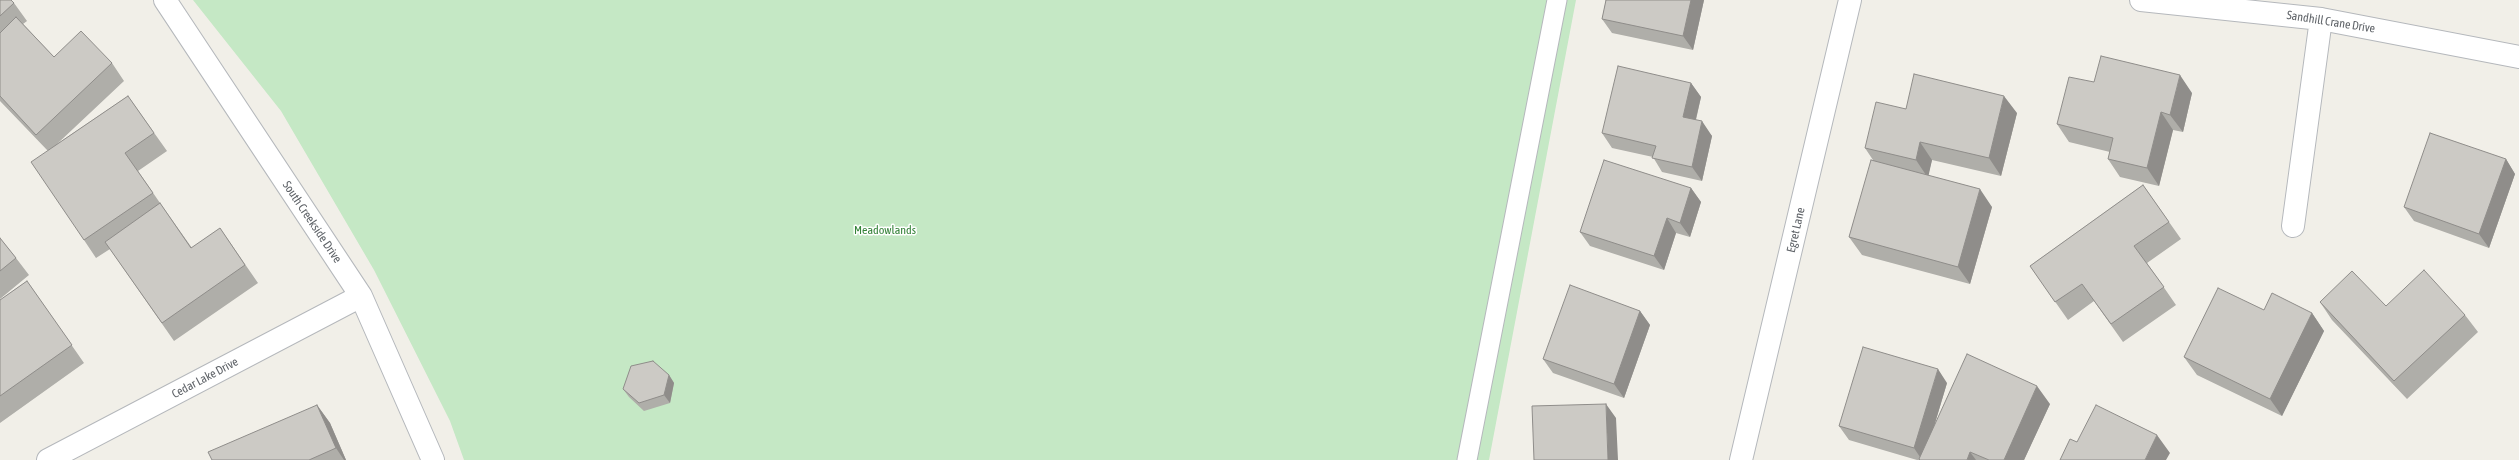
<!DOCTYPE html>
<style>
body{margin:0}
canvas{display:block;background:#f1efe8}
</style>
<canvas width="2519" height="460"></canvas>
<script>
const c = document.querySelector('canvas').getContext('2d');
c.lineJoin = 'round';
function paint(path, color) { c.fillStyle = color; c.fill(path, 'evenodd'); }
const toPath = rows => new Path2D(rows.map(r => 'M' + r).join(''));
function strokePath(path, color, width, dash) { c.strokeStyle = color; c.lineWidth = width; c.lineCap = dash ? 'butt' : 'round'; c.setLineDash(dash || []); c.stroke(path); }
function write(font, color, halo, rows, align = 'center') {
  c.font = font + ' "Asap Condensed",sans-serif'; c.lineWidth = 3; c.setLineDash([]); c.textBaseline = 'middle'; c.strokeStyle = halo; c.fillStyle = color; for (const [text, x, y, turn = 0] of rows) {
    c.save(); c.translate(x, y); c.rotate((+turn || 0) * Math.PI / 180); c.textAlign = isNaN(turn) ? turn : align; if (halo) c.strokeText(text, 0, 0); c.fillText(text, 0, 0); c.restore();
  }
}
const green = toPath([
 [193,0,1576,0,1489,460,464,460,450,421,374,270,281,111]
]);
const service = toPath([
 [1467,460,1557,0]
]);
const minor = toPath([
 [165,0,361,296,433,460],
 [2141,0,2321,19,2519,57],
 [2293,226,2321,19],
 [48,460,361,296],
 [1741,460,1850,0]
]);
const wall = toPath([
 [0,0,14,3,27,21,23,24,54,57,112,63,124,81,57,144,128,96,167,151,138,171,160,203,192,248,220,228,258,283,174,341,110,249,96,258,84,240,48,151,0,101],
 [1606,0,1704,0,1693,50,1612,33,1602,19],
 [2094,82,2192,93,2183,132,2173,130,2159,186,2120,177,2108,159,2110,152,2069,142,2057,124],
 [1691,83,1701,97,1696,120,1712,136,1702,181,1662,172,1653,157,1612,148,1602,133],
 [1906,109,2017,113,2001,176,1932,160,1928,175,1992,207,1970,284,1862,255,1849,237,1873,160,1865,148],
 [2506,159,2515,174,2489,248,2414,221,2404,207],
 [2143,185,2181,239,2147,263,2176,305,2123,342,2094,301,2068,320,2030,266],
 [1691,188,1701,202,1690,237,1676,233,1664,270,1590,246,1580,232],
 [0,238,16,258,29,275,0,299],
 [27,281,84,363,0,423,0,300],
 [2320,302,2386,306,2465,315,2478,332,2407,399,2332,320],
 [2264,310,2312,313,2324,331,2282,416,2197,375,2184,357],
 [1640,311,1650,325,1624,398,1553,373,1543,359],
 [669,375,674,383,670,403,644,411,629,397,623,389],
 [1947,383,1935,423,2050,404,2024,460,1917,460,1849,440,1839,426],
 [317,405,330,423,346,460,212,460]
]);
const shadedWall = toPath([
 [1691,0,1704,0,1693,50,1683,36],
 [2180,75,2192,93,2183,132,2170,115],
 [1691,83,1701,97,1693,131,1683,117],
 [2004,96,2017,113,2001,176,1989,158],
 [2161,112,2173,130,2159,186,2147,168],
 [1702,121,1712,136,1702,181,1692,167],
 [1920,142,1932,160,1928,178,1916,160],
 [2506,159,2515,174,2489,248,2479,234],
 [1691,188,1701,202,1690,237,1680,223],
 [1980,189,1992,207,1970,284,1958,267],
 [1667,218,1676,233,1664,270,1654,256],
 [1640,311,1650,325,1624,398,1614,384],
 [2312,313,2324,331,2282,416,2270,399],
 [1938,369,1947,383,1924,460,1922,460,1914,448],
 [669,375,674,383,670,403,664,395],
 [2037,386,2050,404,2024,460,2004,460],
 [1606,404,1616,418,1618,460,1608,460],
 [317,405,330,423,346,460,344,460,336,448],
 [2157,435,2170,453,2166,460,2145,460],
 [1970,452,1976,460,1967,460]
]);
const building = toPath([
 [0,0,11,0,14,3,0,16,0,0],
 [1606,0,1691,0,1683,36,1602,19,1606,0],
 [16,17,54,57,81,31,112,63,36,135,0,96,0,33,16,17],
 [2101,56,2180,75,2170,115,2161,112,2147,168,2108,159,2113,138,2057,124,2069,77,2094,82,2101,56],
 [1618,66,1691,83,1683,117,1702,121,1692,167,1652,158,1656,146,1602,133,1618,66],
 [1914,74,2004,96,1989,158,1920,142,1916,160,1865,148,1876,102,1906,109,1914,74],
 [128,96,154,133,125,153,153,193,84,240,31,162,128,96],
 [2430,133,2506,159,2479,234,2404,207,2430,133],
 [1604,160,1691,188,1680,223,1667,218,1654,256,1580,232,1604,160],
 [1871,160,1980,189,1958,267,1849,237,1871,160],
 [2143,185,2169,222,2134,246,2164,287,2111,324,2082,284,2055,302,2030,266,2143,185],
 [160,203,191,248,220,228,245,265,162,323,105,242,160,203],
 [0,238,16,258,0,271,0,238],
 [2424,270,2465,315,2394,381,2320,302,2352,271,2386,306,2424,270],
 [27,281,72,345,0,396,0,300,27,281],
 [1570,285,1640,311,1614,384,1543,359,1570,285],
 [2218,288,2264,310,2272,293,2312,313,2270,399,2184,357,2218,288],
 [1863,347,1938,369,1914,448,1839,426,1863,347],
 [1967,354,2037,386,2004,460,1989,460,1970,452,1967,460,1920,460,1919,459,1967,354],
 [653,361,669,375,664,395,639,403,623,389,631,366,653,361],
 [1606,404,1608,460,1534,460,1532,406,1606,404],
 [317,405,336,448,309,460,212,460,208,452,317,405],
 [2096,405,2157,435,2145,460,2060,460,2070,439,2077,442,2096,405]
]);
const streetNames = [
 ["Sandhill Crane Drive",2331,22,9],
 ["South Creekside Drive",312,222,56],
 ["Egret Lane",1796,230,-77],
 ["Cedar Lake Drive",205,378,-28]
];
const parkNames = [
 ["Meadowlands",885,230]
];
paint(green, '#c5e8c5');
strokePath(service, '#b5b8bc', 21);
strokePath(minor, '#b5b8bc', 24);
strokePath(service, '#fff', 19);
strokePath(minor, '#fff', 22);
paint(wall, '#afaea9');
paint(shadedWall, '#8f8d8a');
paint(building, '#cccac5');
strokePath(building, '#8f8d8a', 1);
write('12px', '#5f6368', '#fff', streetNames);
write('12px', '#348238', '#fff', parkNames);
</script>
